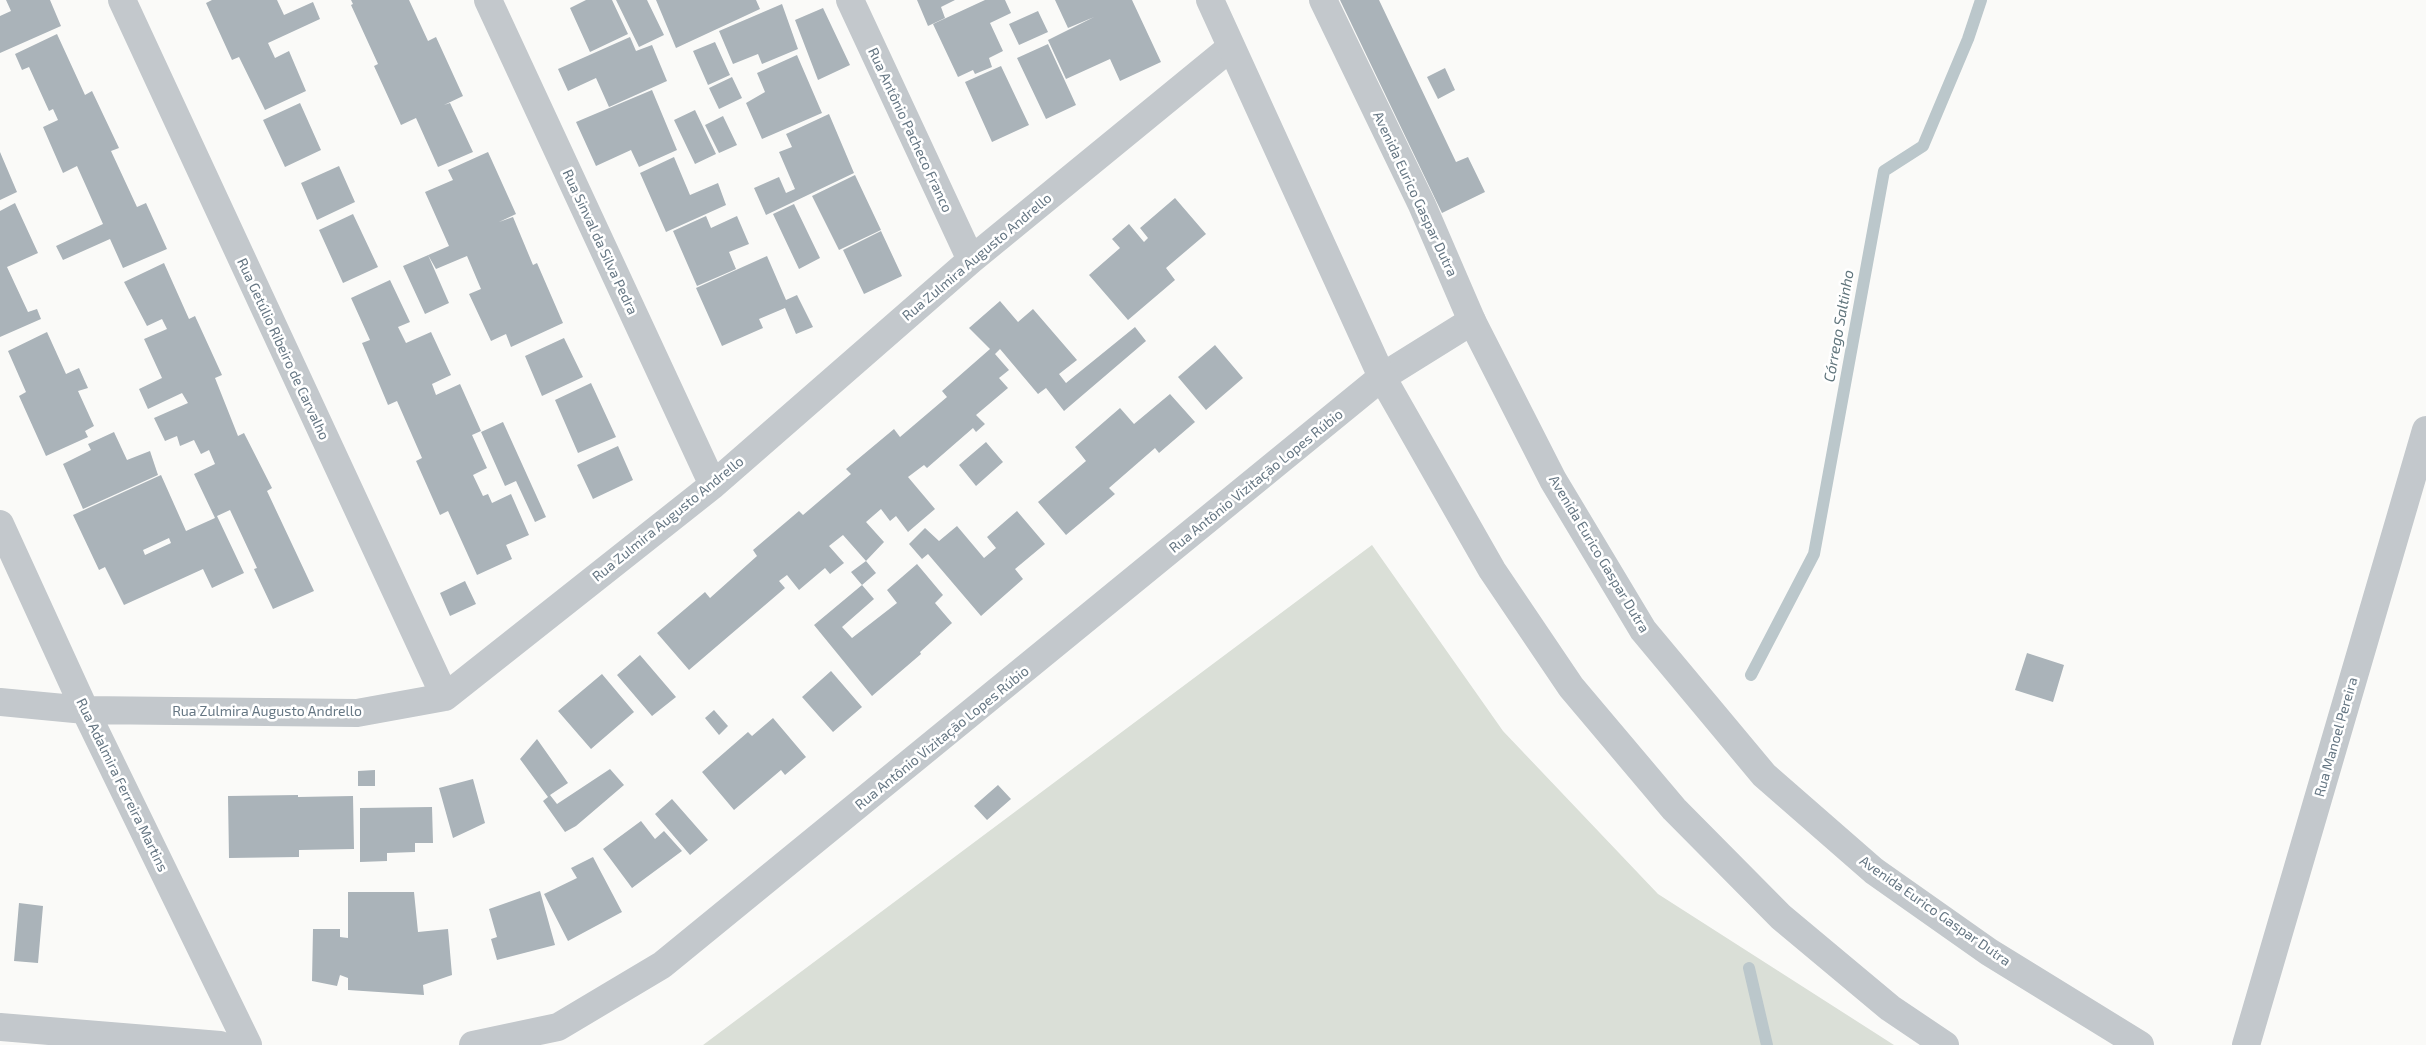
<!DOCTYPE html>
<meta charset="utf-8">
<style>
body{margin:0}
canvas{display:block;background:#fafaf8}
</style>
<canvas width="2426" height="1045"></canvas>
<script>
const c = document.querySelector('canvas').getContext('2d');
c.lineJoin = 'round';
function paint(path, color) { c.fillStyle = color; c.fill(path, 'evenodd'); }
const toPath = rows => new Path2D(rows.map(r => 'M' + r).join(''));
function strokePath(path, color, width, dash) { c.strokeStyle = color; c.lineWidth = width; c.lineCap = dash ? 'butt' : 'round'; c.setLineDash(dash || []); c.stroke(path); }
function write(font, color, halo, rows, align = 'center') {
  c.font = font + ' "Exo 2",sans-serif'; c.lineWidth = 5; c.setLineDash([]); c.textBaseline = 'middle'; c.strokeStyle = halo; c.fillStyle = color; for (const [text, x, y, turn = 0] of rows) {
    c.save(); c.translate(x, y); c.rotate((+turn || 0) * Math.PI / 180); c.textAlign = isNaN(turn) ? turn : align; if (halo) c.strokeText(text, 0, 0); c.fillText(text, 0, 0); c.restore();
  }
}
const green = toPath([
 [1372,545,1503,731,1658,894,1894,1045,703,1045]
]);
const stream = toPath([
 [1751,675,1814,554,1884,171,1923,146,1968,39,1981,0],
 [1749,968,1767,1045]
]);
const building = toPath([
 [6,0,50,0,61,26,0,53,0,16,11,11],
 [212,0,277,0,284,15,313,2,320,19,268,43,275,58,289,51,306,91,265,110,239,57,232,60,206,3],
 [351,0,409,0,428,41,436,37,463,96,444,105,450,103,473,152,438,167,416,118,401,125,374,66,378,64,351,5,353,4],
 [586,0,612,0,628,34,590,52,570,8],
 [616,0,647,0,664,35,639,47],
 [656,0,756,0,760,9,676,48],
 [917,0,955,0,941,7,945,18,928,26],
 [985,0,1005,0,1011,13,990,23,1003,51,989,58,992,67,975,74,973,70,958,77,933,24],
 [1055,0,1132,0,1161,62,1120,81,1110,59,1066,79,1048,40,1094,17,1068,28],
 [1340,0,1379,0,1456,162,1468,157,1485,192,1442,213],
 [782,4,798,49,762,64,758,54,733,64,719,31],
 [823,8,850,65,818,80,795,20],
 [1038,11,1048,32,1019,45,1009,24],
 [57,34,85,95,92,91,119,148,111,151,137,207,146,203,167,249,123,268,110,239,63,260,56,246,103,224,77,166,63,173,43,127,58,120,53,109,49,111,29,67,22,70,15,54],
 [630,37,636,51,652,45,667,81,609,107,596,78,568,91,558,69],
 [715,42,730,75,708,85,693,51],
 [1048,44,1076,105,1046,119,1017,58],
 [797,55,822,113,762,139,746,103,765,92,757,73],
 [1001,66,1029,125,992,142,965,82],
 [1445,68,1455,90,1438,99,1427,77],
 [732,77,742,98,719,109,709,88],
 [652,90,677,150,639,167,631,150,596,166,576,122],
 [300,103,321,150,285,167,263,120],
 [695,110,716,154,695,164,674,120],
 [829,114,854,173,766,215,754,188,779,177,786,193,795,189,779,152,792,147,786,134],
 [723,116,737,145,719,153,705,125],
 [0,152,17,192,0,200],
 [488,152,516,214,499,222,513,217,533,265,537,263,563,323,511,347,506,334,491,341,469,294,481,289,467,256,436,269,428,255,449,303,425,314,403,266,449,246,425,192,453,180,448,170],
 [674,157,690,195,718,183,726,205,666,232,640,173],
 [339,166,355,202,317,220,301,183],
 [855,175,881,230,839,250,812,196],
 [1175,198,1206,234,1166,268,1175,280,1128,320,1089,275,1120,248,1112,239,1129,224,1144,242,1148,238,1140,228],
 [15,203,38,253,7,267,28,312,37,309,41,319,0,337,0,211],
 [794,204,820,258,799,269,773,214],
 [353,214,378,267,343,283,319,230],
 [706,216,711,228,737,216,749,244,729,252,736,269,697,286,673,231],
 [881,231,902,276,864,294,843,250],
 [767,256,786,300,797,295,813,327,796,334,785,308,759,319,763,328,722,346,696,288],
 [164,263,189,319,195,316,222,375,215,378,238,436,244,433,272,488,267,491,314,591,273,609,254,569,257,568,230,510,217,516,244,573,212,588,203,569,124,605,105,567,99,570,73,515,161,475,186,531,215,518,194,474,215,464,209,450,201,454,194,440,180,446,177,436,165,441,154,418,188,403,182,393,148,409,139,389,162,378,144,339,167,329,162,319,147,326,124,282],
 [169,538,171,543,145,555,143,550],
 [390,280,410,322,398,327,406,343,431,332,451,375,432,384,436,395,460,384,481,431,472,435,487,468,473,475,483,496,488,494,492,503,511,494,529,535,506,545,512,559,477,575,448,511,440,515,416,461,422,458,397,401,388,405,362,343,370,340,351,298],
 [1000,301,1018,322,1033,309,1077,360,1059,374,1066,383,1135,327,1146,341,1064,411,1046,388,1038,394,1000,349,995,354,1009,370,999,378,1008,388,976,415,985,424,976,432,973,428,927,468,924,465,908,477,935,509,908,532,896,516,890,521,881,509,866,522,884,542,866,561,843,535,829,546,844,563,830,574,825,568,799,590,787,575,779,581,785,588,689,670,657,633,705,592,710,598,757,556,753,550,799,511,803,515,851,474,846,469,894,429,900,437,947,397,942,391,990,349,969,328],
 [47,332,66,374,79,368,88,388,78,391,94,426,85,431,88,437,46,456,19,396,26,392,8,351],
 [564,338,583,377,542,396,525,356],
 [1215,345,1243,378,1206,410,1178,377],
 [591,383,616,437,578,453,555,400],
 [1170,394,1195,422,1159,453,1155,448,1109,488,1115,494,1066,535,1038,502,1086,461,1075,447,1120,408,1134,424],
 [503,422,546,517,535,522,516,481,505,486,481,432],
 [114,432,127,460,150,451,158,475,83,509,63,464,91,450,88,444],
 [986,442,1003,462,976,486,959,465],
 [618,446,633,480,593,499,577,465],
 [1017,511,1045,544,1015,569,1023,579,981,616,928,554,922,559,909,544,925,528,939,541,957,526,984,558,996,548,987,537],
 [866,561,876,573,862,585,874,599,842,627,852,638,897,603,887,590,917,564,943,595,935,603,952,623,920,652,921,654,872,696,814,625,862,585,851,572],
 [465,581,476,604,450,616,440,593],
 [2027,653,2064,665,2053,702,2015,690],
 [640,655,676,697,652,716,617,675],
 [831,671,862,707,833,732,802,697],
 [602,674,634,712,591,749,558,711],
 [714,710,728,726,719,735,705,718],
 [773,718,806,757,785,775,781,770,734,810,702,772,748,732,752,736],
 [537,739,568,783,550,795,557,804,610,769,624,785,576,826,565,832,543,801,548,797,520,759],
 [375,770,375,786,358,786,358,771],
 [473,779,485,823,453,838,439,788],
 [998,785,1011,799,987,820,974,806],
 [298,795,298,797,353,796,354,849,299,850,299,857,229,858,228,796],
 [672,799,708,840,690,855,655,814],
 [432,807,433,843,415,843,415,852,387,853,387,861,360,862,360,808],
 [641,821,655,839,664,831,682,851,632,888,603,849],
 [593,857,622,912,568,941,544,894,577,878,571,868],
 [540,891,555,945,497,960,491,939,497,937,489,909],
 [348,892,414,892,418,932,448,929,452,975,423,985,424,995,348,990,348,978,340,975,337,986,312,981,313,929,340,929,340,937,348,938],
 [19,903,43,906,38,963,14,961]
]);
const minor = toPath([
 [122,0,445,697],
 [488,0,713,485],
 [850,0,971,260],
 [0,524,85,710,248,1045],
 [0,702,85,710,357,713,445,697,713,485,971,260,1230,48],
 [0,1027,220,1045],
 [473,1045,558,1027,662,965,1382,377,1472,321],
 [2246,1045,2426,430]
]);
const tertiary = toPath([
 [1210,0,1382,377,1492,570,1571,687,1674,809,1781,917,1890,1008,1945,1045],
 [1323,0,1422,205,1472,321,1553,480,1643,630,1764,775,1874,871,1989,952,2140,1045]
]);
const streetNames = [
 ["Rua Antônio Pacheco Franco",910,130,65],
 ["Avenida Eurico Gaspar Dutra",1415,194,65],
 ["Rua Sinval da Silva Pedra",600,242,65],
 ["Rua Zulmira Augusto Andrello",977,257,-40],
 ["Rua Getúlio Ribeiro de Carvalho",283,349,65],
 ["Rua Antônio Vizitação Lopes Rúbio",1256,481,-39],
 ["Rua Zulmira Augusto Andrello",668,519,-39],
 ["Avenida Eurico Gaspar Dutra",1599,554,59],
 ["Rua Zulmira Augusto Andrello",267,711],
 ["Rua Manoel Pereira",2336,737,-74],
 ["Rua Antônio Vizitação Lopes Rúbio",942,738,-39],
 ["Rua Adalmira Ferreira Martins",122,785,64],
 ["Avenida Eurico Gaspar Dutra",1935,911,35]
];
const waterNames = [
 ["Córrego Saltinho",1839,326,-80]
];
paint(green, '#dadfd7');
strokePath(stream, '#bbc7cb', 12);
paint(building, '#aab3b9');
strokePath(minor, '#c3c8cc', 28);
strokePath(tertiary, '#c3c8cc', 28);
write('14px', '#657683', '#fff', streetNames);
write('italic 15px', '#60757c', '#fff', waterNames);
</script>
